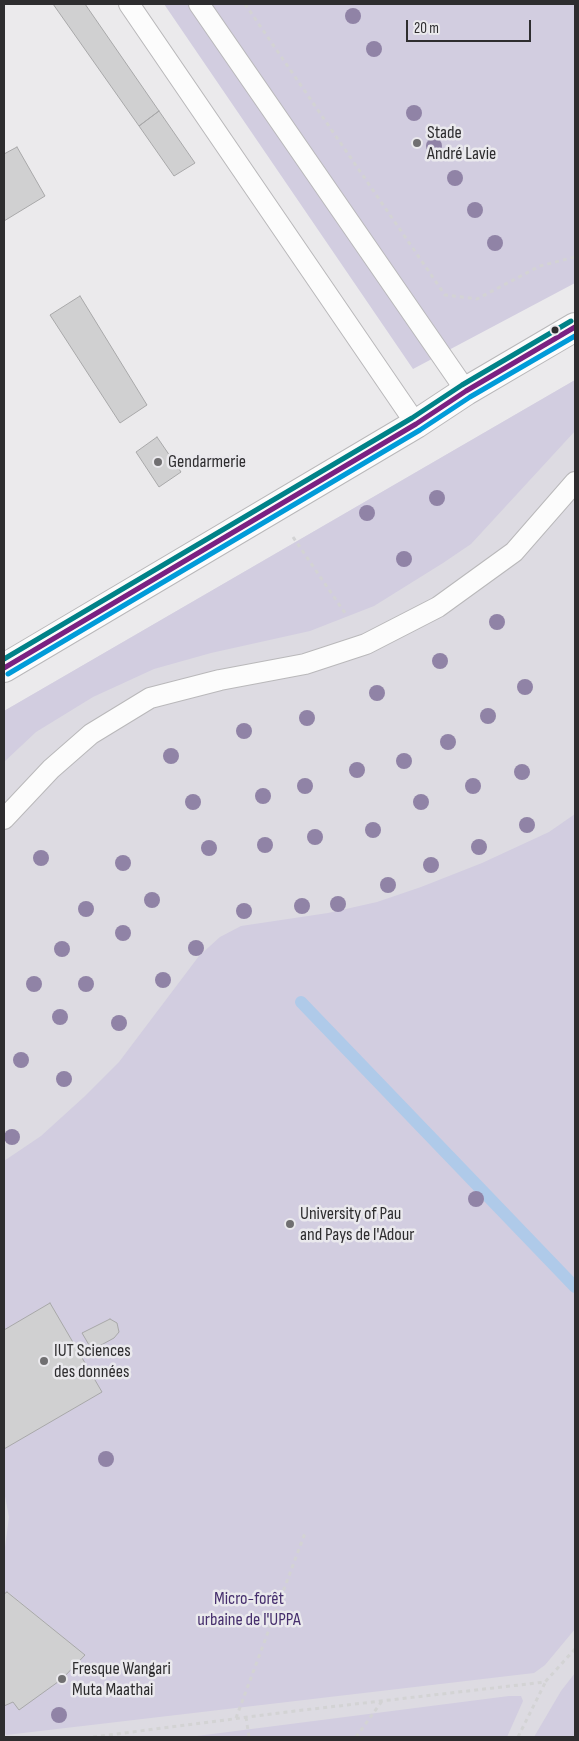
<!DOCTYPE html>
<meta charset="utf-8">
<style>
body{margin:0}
#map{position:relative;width:579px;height:1741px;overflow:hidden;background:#ebeaec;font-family:"Sofia Sans Condensed",sans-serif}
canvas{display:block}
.frame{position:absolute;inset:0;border:5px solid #2e2d2f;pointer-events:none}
.scale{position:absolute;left:406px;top:20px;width:125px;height:22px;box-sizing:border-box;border:2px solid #2e2d2f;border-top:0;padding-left:6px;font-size:15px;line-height:18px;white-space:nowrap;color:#2e2d2f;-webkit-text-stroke:4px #eae9ed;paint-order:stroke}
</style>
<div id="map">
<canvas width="579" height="1741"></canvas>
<div class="frame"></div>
<div class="scale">20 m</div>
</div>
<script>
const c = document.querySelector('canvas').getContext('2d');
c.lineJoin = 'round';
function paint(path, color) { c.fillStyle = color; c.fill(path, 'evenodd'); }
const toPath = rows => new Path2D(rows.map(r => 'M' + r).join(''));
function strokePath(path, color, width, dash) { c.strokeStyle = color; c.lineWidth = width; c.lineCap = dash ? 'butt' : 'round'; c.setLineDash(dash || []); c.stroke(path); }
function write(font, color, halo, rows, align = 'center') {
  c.font = font + ' "Sofia Sans Condensed",sans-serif'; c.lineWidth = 5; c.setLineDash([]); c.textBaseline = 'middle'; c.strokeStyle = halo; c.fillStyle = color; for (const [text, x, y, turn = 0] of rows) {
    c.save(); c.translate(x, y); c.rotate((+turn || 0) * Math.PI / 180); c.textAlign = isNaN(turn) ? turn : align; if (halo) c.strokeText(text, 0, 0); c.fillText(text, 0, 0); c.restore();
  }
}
const built = toPath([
 [575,380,575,1737,4,1737,4,711]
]);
const green = toPath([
 [164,4,575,4,575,283,413,369],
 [575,380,575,431,471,544,443,563,374,606,310,631,211,653,154,669,93,697,36,732,4,762,4,711],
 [575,814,575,1629,545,1665,534,1673,6,1735,4,1731,4,1706,13,1702,19,1709,62,1679,85,1655,8,1592,4,1594,4,1555,9,1517,4,1491,4,1449,102,1392,50,1303,4,1330,4,1161,41,1136,84,1097,119,1062,199,956,220,937,241,926,328,913,377,902,421,887,482,863,549,832],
 [110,1319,117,1323,119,1332,114,1338,92,1350,82,1333],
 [575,1673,575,1737,534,1737,561,1691],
 [509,1696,521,1696,523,1701,507,1737,189,1737]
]);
const stream = toPath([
 [301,1002,575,1287]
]);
const building = toPath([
 [53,4,85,4,159,111,139,126,53,4],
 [159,111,195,163,174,176,139,126,159,111],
 [17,147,45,196,4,221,4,154,17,147],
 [80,296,147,405,120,423,50,315,80,296],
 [157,437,181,472,159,487,136,452,157,437],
 [50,1303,102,1392,4,1449,4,1330,50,1303],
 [110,1319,117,1323,119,1332,114,1338,92,1350,82,1333,110,1319],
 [7,1592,85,1655,62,1679,19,1710,13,1702,4,1706,4,1594,7,1592]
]);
const path = toPath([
 [245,4,445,295,477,299,540,266,575,257],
 [293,537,347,616],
 [246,1717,249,1737],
 [236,1718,305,1533],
 [93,1737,295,1711,545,1682,575,1649],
 [356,1737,382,1701],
 [518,1737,545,1683]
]);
const lane = toPath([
 [129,4,416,424],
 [199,4,466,391],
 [4,819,51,769,91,734,150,698,220,680,305,664,366,644,438,607,514,552,575,482]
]);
const street = toPath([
 [4,668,416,424,466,391,575,327]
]);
const bus1 = toPath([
 [4,668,416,424,466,391,575,327]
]);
const bus2 = toPath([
 [8,674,420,430,470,397,575,336]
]);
const bus3 = toPath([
 [4,659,412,418,462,385,571,321]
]);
const trees = [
 [353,16],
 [374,49],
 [414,113],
 [434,146],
 [455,178],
 [475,210],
 [495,243],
 [437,498],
 [367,513],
 [404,559],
 [497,622],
 [440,661],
 [525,687],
 [377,693],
 [488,716],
 [307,718],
 [244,731],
 [448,742],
 [171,756],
 [404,761],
 [357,770],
 [522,772],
 [305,786],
 [473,786],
 [263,796],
 [193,802],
 [421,802],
 [527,825],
 [373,830],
 [315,837],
 [265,845],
 [479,847],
 [209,848],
 [41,858],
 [123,863],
 [431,865],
 [388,885],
 [152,900],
 [338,904],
 [302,906],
 [86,909],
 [244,911],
 [123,933],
 [196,948],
 [62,949],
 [163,980],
 [34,984],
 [86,984],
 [60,1017],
 [119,1023],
 [21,1060],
 [64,1079],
 [12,1137],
 [476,1199],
 [106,1459],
 [59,1715]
];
const markers = [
 [417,143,5,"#706f71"],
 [555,330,4.5,"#2e2d2f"],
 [158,462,5,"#706f71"],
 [290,1224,5,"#706f71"],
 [44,1361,5,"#706f71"],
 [62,1679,5,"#706f71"]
];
const poiNames = [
 ["Stade",427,133],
 ["André Lavie",427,154],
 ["Gendarmerie",168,462],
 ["University of Pau",300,1214],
 ["and Pays de l'Adour",300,1235],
 ["IUT Sciences",54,1351],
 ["des données",54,1372],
 ["Fresque Wangari",72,1669],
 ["Muta Maathai",72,1690]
];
const parkNames = [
 ["Micro-forêt",249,1599],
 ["urbaine de l'UPPA",249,1620]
];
paint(built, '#dddbe2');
paint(green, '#d2cde0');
strokePath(stream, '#afcae9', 12);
paint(building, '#d0d0d1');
strokePath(building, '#a8a8a9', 1);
strokePath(lane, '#b9b8ba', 22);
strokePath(street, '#b9b8ba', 30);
strokePath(path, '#d3d3d4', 3, [4, 4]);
strokePath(lane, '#fcfcfc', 20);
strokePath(street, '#fcfcfc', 28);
strokePath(bus1, '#7a2182', 5);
strokePath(bus2, '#009bd9', 5);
strokePath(bus3, '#008288', 5);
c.fillStyle = '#9083a6';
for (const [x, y] of trees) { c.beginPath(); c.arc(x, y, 8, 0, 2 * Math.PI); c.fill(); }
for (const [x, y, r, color] of markers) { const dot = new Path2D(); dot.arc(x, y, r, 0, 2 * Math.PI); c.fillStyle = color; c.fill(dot); strokePath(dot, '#eae9ed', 2); }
write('18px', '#2e2d2f', '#eae9ed', poiNames, 'left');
write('18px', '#462f6d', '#eae9ed', parkNames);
</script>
